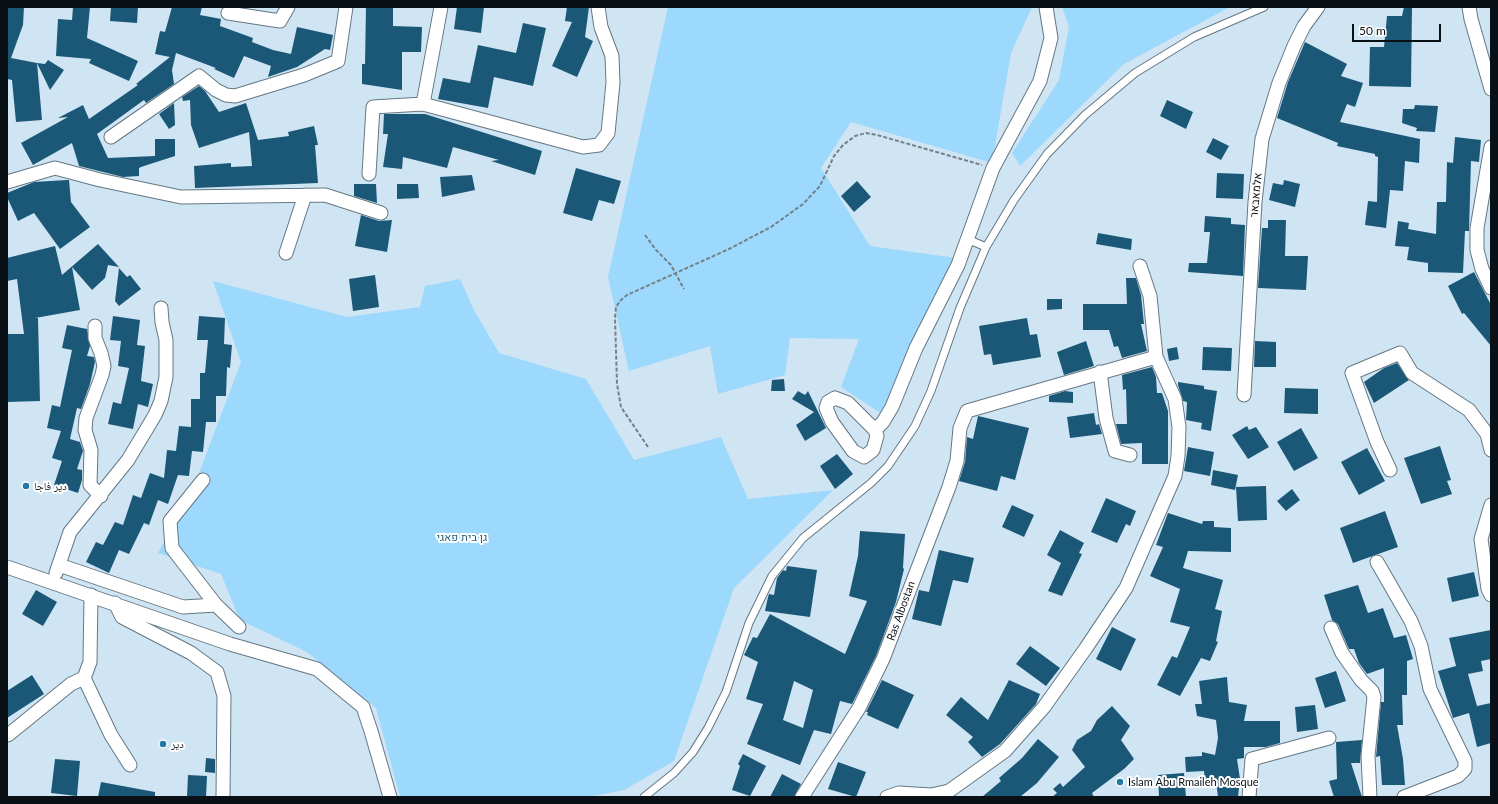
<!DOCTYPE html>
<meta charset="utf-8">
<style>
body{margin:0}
#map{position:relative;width:1498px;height:804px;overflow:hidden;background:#d0e5f3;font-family:Lato,sans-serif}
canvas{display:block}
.frame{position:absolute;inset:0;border:8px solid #0a1116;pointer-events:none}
.scale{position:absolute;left:1352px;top:24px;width:89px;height:18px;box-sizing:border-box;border:2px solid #0a1116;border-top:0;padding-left:5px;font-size:12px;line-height:14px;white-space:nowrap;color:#0a1116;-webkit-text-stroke:3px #fff;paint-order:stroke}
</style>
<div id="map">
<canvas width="1498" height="804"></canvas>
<div class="frame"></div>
<div class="scale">50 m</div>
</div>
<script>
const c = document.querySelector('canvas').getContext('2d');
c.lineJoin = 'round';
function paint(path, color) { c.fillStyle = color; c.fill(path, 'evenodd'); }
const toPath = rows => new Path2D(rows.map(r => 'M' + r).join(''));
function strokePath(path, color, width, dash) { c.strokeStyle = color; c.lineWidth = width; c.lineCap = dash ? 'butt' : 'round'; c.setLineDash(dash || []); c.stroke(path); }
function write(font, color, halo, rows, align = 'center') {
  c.font = font + ' Lato,"Noto Naskh Arabic",Heebo,sans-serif'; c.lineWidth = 4; c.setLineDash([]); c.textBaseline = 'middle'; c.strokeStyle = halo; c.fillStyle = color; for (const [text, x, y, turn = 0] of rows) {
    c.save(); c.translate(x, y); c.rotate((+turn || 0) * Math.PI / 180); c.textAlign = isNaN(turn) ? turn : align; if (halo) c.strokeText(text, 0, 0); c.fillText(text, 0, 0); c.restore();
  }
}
const green = toPath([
 [668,7,1032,7,1011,53,992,163,851,122,821,168,870,246,956,258,935,297,882,414,841,387,859,339,790,338,785,375,718,394,710,346,629,371,608,277],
 [1062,7,1230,7,1124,64,1020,166,1012,153,1059,80,1069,26],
 [460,279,474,310,499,353,586,379,634,460,721,437,748,499,833,490,734,588,674,761,624,790,589,797,400,797,376,708,307,652,240,620,221,574,158,553,196,481,241,362,213,281,347,317,420,307,425,286]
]);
const building = toPath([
 [7,7,24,7,23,25,11,58,37,63,42,120,16,122,12,80,7,79],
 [73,7,90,7,87,38,138,61,129,81,89,63,91,59,56,56,58,19,72,20],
 [111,7,138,7,137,23,110,21],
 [172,7,202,7,200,15,221,19,220,26,253,38,252,42,273,50,291,54,297,27,333,35,330,50,325,49,297,67,268,77,271,66,244,56,234,78,214,69,216,68,176,53,172,70,174,84,146,103,144,100,97,134,108,158,155,156,155,139,175,139,175,156,141,167,139,168,139,176,123,177,79,166,72,143,33,165,21,143,68,117,58,118,83,105,89,119,138,85,136,84,170,57,155,54,160,31,165,32],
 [366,7,393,7,393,26,422,27,421,52,402,52,402,90,362,84,362,64,365,64],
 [457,7,484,7,481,33,454,29],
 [567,7,589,7,585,37,593,41,577,77,552,66,572,22,565,21],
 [1404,7,1412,7,1411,87,1369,86,1370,47,1384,47,1387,16,1402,16],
 [523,23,546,28,533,86,494,77,488,108,438,99,443,78,470,83,478,45,516,53],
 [1305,42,1347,64,1341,76,1363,83,1355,107,1347,104,1340,122,1420,139,1419,163,1405,161,1403,191,1390,190,1386,228,1365,225,1368,201,1377,202,1378,157,1375,156,1375,154,1337,146,1338,143,1277,118,1288,82],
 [48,60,64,70,50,90,37,63,45,64],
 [199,86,205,91,219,112,246,103,258,140,289,136,288,132,314,126,318,145,315,145,318,183,195,188,194,166,231,163,231,167,252,166,249,132,199,148,191,125,190,100,183,101,182,97],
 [1167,100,1193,112,1186,129,1160,116],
 [174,103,175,125,169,129,159,114],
 [1415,105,1438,106,1435,132,1416,131,1417,128,1402,123,1403,109,1414,109],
 [384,114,425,114,542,151,535,175,491,161,499,160,453,147,447,168,403,157,402,169,383,167,388,134,383,134],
 [1455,137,1481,140,1479,162,1471,161,1469,231,1465,231,1463,273,1428,272,1428,263,1407,260,1409,247,1395,246,1398,221,1409,223,1408,229,1436,234,1437,202,1446,202,1447,162,1453,163],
 [1213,138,1229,146,1221,160,1206,152],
 [576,168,621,181,614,204,599,200,592,221,563,213],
 [1217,173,1244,174,1243,199,1216,198],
 [472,175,475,190,442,197,440,177],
 [67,180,69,180,71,202,90,227,60,249,34,213,18,221,7,197,7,193,34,182],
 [1284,180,1300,184,1295,207,1269,200,1273,183,1283,185],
 [857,181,871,197,854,212,841,196],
 [354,184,376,184,377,203,354,196],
 [397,184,418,184,419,198,397,199],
 [361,215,379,221,392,220,387,252,355,246],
 [1205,216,1231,218,1231,224,1245,225,1243,276,1188,272,1189,263,1207,263,1210,232,1204,232],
 [1268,220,1286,220,1285,256,1308,256,1306,290,1258,288,1262,228,1268,228],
 [1098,233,1132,239,1131,250,1096,244],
 [98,244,119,267,108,265,105,278,92,290,72,267,80,310,35,318,38,318,40,401,7,402,7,334,24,334,17,279,7,281,7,258,55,246,62,275],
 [119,268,127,277,130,275,141,289,119,306,115,301],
 [1474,272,1491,305,1491,346,1464,313,1462,314,1448,286],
 [375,275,379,307,353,311,349,279],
 [1126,278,1136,278,1141,295,1144,324,1141,324,1147,351,1122,358,1118,346,1114,347,1109,330,1083,330,1083,304,1127,304],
 [1047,299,1062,299,1062,309,1047,310],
 [113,316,140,320,137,345,145,346,141,381,153,384,148,407,138,404,133,429,108,424,113,402,121,404,129,368,118,366,121,341,110,340],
 [199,316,225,318,224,344,232,345,230,368,227,367,226,396,216,396,216,422,206,422,203,452,192,451,189,476,178,475,168,504,158,500,149,525,144,523,129,554,119,550,109,573,86,562,96,542,103,545,115,522,123,525,133,495,141,498,150,473,164,478,167,450,176,451,179,426,191,427,191,399,200,399,200,373,205,373,208,340,197,340],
 [1027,318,1030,335,1037,334,1041,357,993,365,991,354,984,355,979,326],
 [67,325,87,329,90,346,87,356,94,357,95,362,90,384,81,409,77,408,70,439,80,442,83,451,77,469,82,470,82,480,78,493,54,485,62,461,52,458,61,431,47,428,52,405,60,407,72,350,62,348],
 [1086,341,1094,366,1064,375,1057,352],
 [1255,341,1276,342,1276,367,1254,367],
 [1177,347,1179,359,1169,361,1167,349],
 [1203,347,1232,348,1231,371,1202,370],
 [1397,363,1409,380,1374,403,1364,382,1384,368],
 [1152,367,1156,377,1157,393,1162,393,1168,411,1168,464,1142,464,1142,443,1121,444,1116,424,1127,424,1126,389,1123,390,1122,375],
 [784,379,785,391,771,391,772,380],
 [1178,382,1204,386,1204,389,1217,391,1211,431,1201,429,1202,423,1186,420,1187,402,1183,401,1178,385],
 [1285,388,1318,389,1318,414,1284,413],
 [798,391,805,395,808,391,826,428,805,441,796,425,814,412,792,399],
 [1065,391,1073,392,1073,403,1049,402,1049,396],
 [1094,413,1096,425,1099,424,1102,434,1070,438,1067,417],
 [978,416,1029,428,1015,480,1001,476,997,491,959,481,965,462,967,437,973,439],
 [1247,426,1249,430,1256,427,1269,447,1248,459,1232,435],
 [1301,428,1318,458,1294,471,1277,442],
 [1440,446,1451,480,1447,481,1452,494,1421,504,1404,458],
 [1188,447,1214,452,1210,476,1184,471],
 [1367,448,1385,481,1359,495,1341,462],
 [837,454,853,474,835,489,820,466],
 [1213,470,1238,475,1235,490,1211,485],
 [1266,486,1267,520,1238,521,1236,487],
 [1292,489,1300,500,1286,511,1277,501],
 [1106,498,1136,511,1130,526,1126,524,1117,543,1091,532],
 [1012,505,1034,515,1024,537,1002,527],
 [1385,511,1398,547,1353,563,1340,528],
 [1168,513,1202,524,1203,521,1214,521,1214,527,1231,528,1231,552,1188,551,1183,568,1223,580,1215,609,1222,611,1216,641,1218,642,1210,661,1201,658,1180,696,1157,685,1172,656,1177,658,1190,627,1170,622,1180,589,1150,576,1163,547,1156,545],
 [1060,530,1084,543,1079,553,1082,554,1062,596,1048,591,1061,563,1047,555],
 [860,531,905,534,903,568,904,569,896,602,876,656,852,704,840,701,831,734,814,730,800,765,747,744,763,704,746,699,758,662,744,655,753,637,757,638,770,614,845,654,867,601,849,596,858,556],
 [794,681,813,690,803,728,783,720],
 [939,550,974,558,968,583,953,580,941,626,912,619,919,590,929,592],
 [787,566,817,570,810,617,765,611,768,597,769,594,774,595,777,578,783,570,786,571],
 [1474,572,1479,596,1452,602,1447,578],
 [1358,585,1368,613,1383,608,1394,638,1406,635,1413,659,1407,661,1407,695,1402,695,1403,725,1397,725,1403,759,1405,785,1382,785,1380,756,1376,757,1381,702,1384,702,1384,668,1367,674,1359,663,1354,649,1349,649,1338,624,1332,620,1324,595],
 [36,590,57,602,43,626,22,614],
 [1112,627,1136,639,1121,671,1096,659],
 [1491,630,1491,659,1481,661,1483,671,1468,674,1477,706,1491,703,1491,743,1477,747,1469,713,1453,718,1438,671,1456,666,1449,638],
 [1030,646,1060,668,1046,686,1016,664],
 [1336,671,1346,701,1325,708,1315,678],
 [32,675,44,694,7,718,7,691],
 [1227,677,1229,702,1247,705,1244,721,1280,721,1280,743,1266,747,1244,747,1244,758,1237,759,1240,779,1238,797,1218,797,1216,781,1205,782,1204,771,1186,772,1185,757,1202,756,1202,752,1215,755,1218,738,1216,720,1197,716,1195,704,1202,704,1199,681],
 [882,680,914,695,898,729,867,715,868,712,866,712],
 [1009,680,1040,694,1036,704,1000,744,982,757,968,742,973,737,946,715,961,697,988,720],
 [1315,705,1318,729,1297,732,1295,707],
 [1112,706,1130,726,1121,740,1134,759,1124,769,1092,793,1094,797,1052,797,1057,793,1053,789,1060,783,1063,787,1085,767,1072,750,1077,740,1091,731,1097,720],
 [1038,739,1059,757,1037,783,1020,797,982,797,1001,781,999,778,1022,758],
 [1362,740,1360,763,1351,763,1362,797,1334,797,1329,781,1337,779,1336,742],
 [743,754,766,766,750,796,732,790,740,766,738,764],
 [206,758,215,759,215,773,205,772],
 [55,759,80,761,77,796,51,793],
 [838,762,866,772,856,797,828,789],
 [1184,773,1186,797,1159,797,1158,775],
 [782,774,801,784,794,797,770,797],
 [188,775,207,776,206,797,187,797],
 [101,782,155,792,155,797,98,797]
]);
const path = toPath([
 [645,235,656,250,671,265,684,289],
 [648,447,621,407,617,384,615,318,616,307,621,300,627,295,729,249,771,227,803,204,820,186,834,156,843,145,855,136,866,133,877,135,982,165]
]);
const service = toPath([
 [967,239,986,247],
 [644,797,674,773,693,752,708,728,726,692,749,623,772,576,803,538,871,483,888,466,915,426,931,391,960,308,986,247,1014,200,1047,154,1085,115,1135,73,1194,37,1264,7]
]);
const minor = toPath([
 [1469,7,1471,19,1491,89],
 [228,13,280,21,288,7],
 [423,104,441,7],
 [111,137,199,76,216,90,226,95,235,96,304,75,338,61,346,7],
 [1491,147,1477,228,1477,250,1482,269,1491,288],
 [369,174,373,107,423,104,583,147,599,145,608,133,613,83,612,56,601,27,598,7],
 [7,182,55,168,100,180,181,197,325,195,381,213],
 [286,253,305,195],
 [95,326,95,338,101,353,104,366,102,375,86,418,85,430,91,450,90,485,101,496],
 [1100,372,1106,418,1115,451,1130,455],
 [1244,395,1255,202,1262,139,1279,83,1294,46,1304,26,1318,7],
 [835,398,848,403,875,430,877,436,873,450,864,457,853,451,832,422,826,408,828,402,835,398],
 [875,430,883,422,892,407,916,348,958,265,993,168,1040,81,1051,38,1046,7],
 [1390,470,1377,442,1352,373,1400,353,1412,373,1469,410,1487,434,1491,450],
 [1491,505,1481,539,1488,589,1491,595],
 [1377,562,1411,621,1421,646,1430,689,1465,761,1465,769,1458,776,1404,797],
 [59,565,183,607,216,605,172,548,170,521,203,480],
 [7,567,230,644,317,669,363,707,371,731,390,797],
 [56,573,70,532,128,460,155,415,161,401,166,377,166,340,162,322,161,308],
 [91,595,90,662,84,678,111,735,130,765],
 [115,603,122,617,191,653,217,672,224,696,223,797],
 [216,605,239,627],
 [1331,628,1342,653,1361,680,1372,691,1374,697,1368,756,1370,797],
 [8,735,71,684,84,678],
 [802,797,859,708,883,659,949,487,957,461,960,428,967,411,1156,357],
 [887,797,899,793,931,795,949,791,1005,751,1044,707,1086,648,1126,588,1175,476,1178,456,1179,427,1175,399,1156,357,1150,296,1140,266],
 [1249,797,1252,759,1329,738]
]);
const markers = [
 [26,486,4,"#1f7aa8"],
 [163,744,4,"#1f7aa8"],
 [1120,782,4,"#1f7aa8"]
];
const streetNames = [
 ["אלמאבאר",1256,195,-85],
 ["Ras Albostan",901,611,-70]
];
const poiNames = [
 ["دير فاجا",34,486],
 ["دير",171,744],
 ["Islam Abu Rmaileh Mosque",1128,782]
];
const parkNames = [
 ["גן בית פאגי",462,537]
];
paint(green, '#9dd8fd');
paint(building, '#1b5878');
strokePath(service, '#657783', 9);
strokePath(minor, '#657783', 15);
strokePath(path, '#72818a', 2, [4, 2]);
strokePath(service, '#fff', 7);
strokePath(minor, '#fff', 13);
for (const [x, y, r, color] of markers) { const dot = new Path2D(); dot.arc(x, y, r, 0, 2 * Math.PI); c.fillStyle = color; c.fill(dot); strokePath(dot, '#fff', 1.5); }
write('11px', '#0a1116', '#fff', streetNames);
write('11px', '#0a1116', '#fff', poiNames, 'left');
write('11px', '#255e7d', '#fff', parkNames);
</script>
